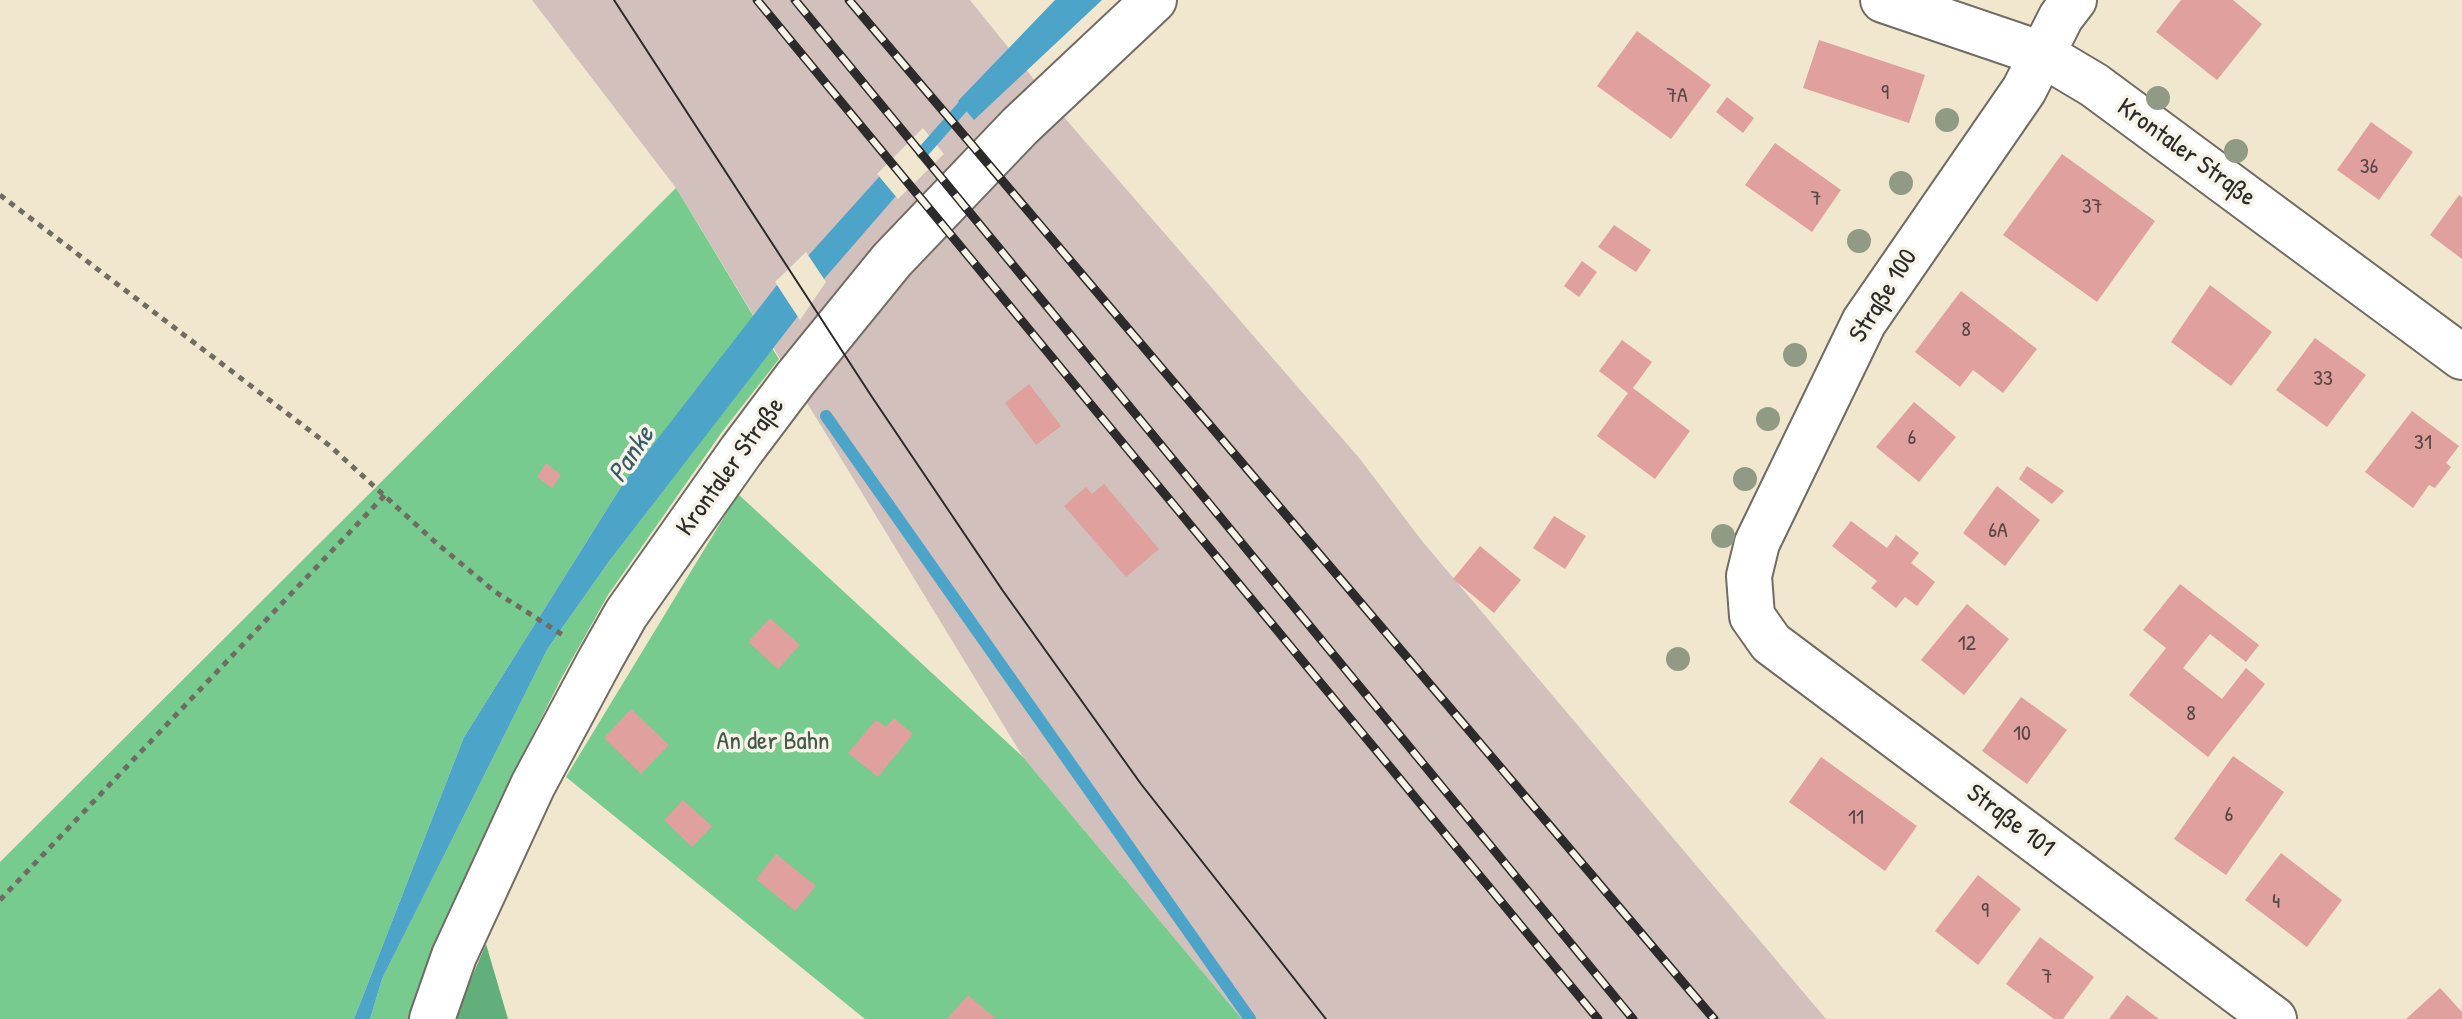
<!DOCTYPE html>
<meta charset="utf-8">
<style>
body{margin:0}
canvas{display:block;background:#f1e6ce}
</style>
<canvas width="2462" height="1019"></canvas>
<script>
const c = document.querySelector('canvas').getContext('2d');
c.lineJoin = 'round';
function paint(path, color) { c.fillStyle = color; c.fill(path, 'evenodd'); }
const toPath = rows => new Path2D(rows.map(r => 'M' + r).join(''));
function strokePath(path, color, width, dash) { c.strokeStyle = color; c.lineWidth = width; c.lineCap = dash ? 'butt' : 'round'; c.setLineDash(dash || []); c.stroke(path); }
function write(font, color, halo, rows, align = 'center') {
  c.font = font + ' "Patrick Hand",sans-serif'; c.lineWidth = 7; c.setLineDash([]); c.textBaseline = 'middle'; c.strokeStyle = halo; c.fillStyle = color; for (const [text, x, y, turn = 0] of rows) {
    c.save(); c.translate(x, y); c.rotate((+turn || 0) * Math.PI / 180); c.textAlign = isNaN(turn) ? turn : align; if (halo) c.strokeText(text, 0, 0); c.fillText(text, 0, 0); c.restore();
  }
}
const industrial = toPath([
 [532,0,970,0,1069,123,1360,459,1422,541,1826,1019,1242,1019,1023,757,676,188]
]);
const green = toPath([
 [676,188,754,317,624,482,464,737,354,1019,0,1019,0,862],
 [772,348,779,359,722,432,608,595,562,677,513,774,435,943,410,1019,370,1019,382,979,548,648,610,560],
 [738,494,1023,757,1242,1019,865,1019,566,777]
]);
const forest = toPath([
 [486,944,508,1019,454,1019]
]);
const water = toPath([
 [1055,0,1102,0,974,120,958,101],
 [925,132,941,151,896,196,824,279,798,316,610,560,548,648,382,979,370,1019,354,1019,464,737,624,482,777,285,808,256,879,177]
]);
const pier = toPath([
 [923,128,944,154,898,199,877,174],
 [806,252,826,282,800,320,775,282]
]);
const stream = toPath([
 [922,153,973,95],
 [826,416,1250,1019]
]);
const building = toPath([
 [2181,0,2233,0,2262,24,2217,80,2156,32],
 [1637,31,1711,85,1671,139,1597,86],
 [1819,40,1925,75,1909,123,1803,88],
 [1727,97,1754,118,1743,133,1716,112],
 [2371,122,2413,152,2379,200,2337,170],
 [1775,143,1841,190,1812,232,1745,185],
 [2062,154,2155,221,2097,302,2003,235],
 [2459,195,2462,197,2462,259,2430,235],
 [1614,225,1651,250,1636,272,1598,247],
 [1582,261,1597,272,1579,297,1564,286],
 [2210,285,2272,332,2231,386,2171,342],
 [1961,291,2037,349,2003,393,1973,370,1960,387,1915,352],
 [2315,338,2366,375,2327,427,2276,390],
 [1622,340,1652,362,1633,388,1690,431,1655,479,1597,436,1628,393,1599,371],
 [1029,384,1061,426,1036,445,1005,403],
 [1914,402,1956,437,1919,482,1876,447],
 [2412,411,2459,446,2446,463,2451,467,2435,488,2429,485,2413,508,2365,472],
 [546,463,561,475,552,488,537,477],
 [2027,466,2064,491,2052,504,2019,479],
 [1104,484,1159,549,1126,577,1064,506,1086,487,1092,494],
 [1997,486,2040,520,2005,566,1963,533],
 [1554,516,1586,536,1565,569,1533,548],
 [1851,521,1887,548,1896,535,1919,553,1911,563,1935,582,1917,606,1905,597,1896,608,1871,588,1877,581,1832,546],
 [1480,546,1521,580,1494,613,1453,579],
 [2180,584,2259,645,2246,662,2210,634,2183,668,2222,699,2246,668,2265,684,2208,757,2129,695,2166,648,2143,630],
 [1967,604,2009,639,1964,695,1921,660],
 [770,618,800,645,778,669,748,642],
 [2021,697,2067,730,2027,784,1982,751],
 [631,709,669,745,641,774,604,738],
 [894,718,913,734,878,777,848,753,876,720,886,727],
 [2233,756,2284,792,2226,875,2174,839],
 [1821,757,1917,826,1885,871,1789,802],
 [683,800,712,826,692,847,664,820],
 [2281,853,2342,900,2307,947,2245,900],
 [776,854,816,886,795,911,756,879],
 [1978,875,2021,909,1978,965,1935,931],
 [2040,937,2094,977,2063,1019,2054,1019,2006,984],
 [2440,988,2462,1012,2462,1019,2406,1019],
 [968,995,996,1019,947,1019],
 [2127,995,2159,1019,2109,1019]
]);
const path = toPath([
 [0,195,330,446,434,541,494,591,566,637],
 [0,900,385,495]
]);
const minor = toPath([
 [1883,0,2042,54,2094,85,2462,357],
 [2074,0,2061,17,2024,90,1864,322,1757,543,1749,576,1752,616,1771,643,2274,1019],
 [432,1019,454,956,533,785,600,660,626,614,741,451,796,378,892,260,1020,126,1154,0]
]);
const tram = toPath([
 [614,0,872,397,1003,591,1141,784,1326,1019]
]);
const rail = toPath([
 [757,0,1598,1019],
 [795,0,1633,1019],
 [849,0,1714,1019]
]);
const trees = [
 [2158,98],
 [1947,120],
 [2236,151],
 [1901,183],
 [1859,241],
 [1795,355],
 [1768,419],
 [1745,479],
 [1723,536],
 [1678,659]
];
const numberNames = [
 ["9",1885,93],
 ["7A",1677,96],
 ["36",2369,167],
 ["7",1816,199],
 ["37",2092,207],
 ["8",1966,330],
 ["33",2323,379],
 ["6",1912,438],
 ["31",2423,443],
 ["6A",1998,531],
 ["12",1967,644],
 ["8",2191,714],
 ["10",2022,734],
 ["6",2229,815],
 ["11",1856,818],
 ["4",2276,902],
 ["9",1985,911],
 ["7",2047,977]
];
const streetNames = [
 ["Krontaler Straße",2186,153,36],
 ["Straße 100",1884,296,-58],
 ["Krontaler Straße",731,467,-54],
 ["Straße 101",2010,821,37]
];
const parkNames = [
 ["An der Bahn",773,742]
];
const waterNames = [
 ["Panke",632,455,-57]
];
paint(industrial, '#d1c0bc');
paint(green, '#77cb8f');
paint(forest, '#61af7a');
paint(water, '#4ca4c9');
paint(pier, '#f1e6ce');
strokePath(stream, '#4ca4c9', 12);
paint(building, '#e0a09e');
strokePath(minor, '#706c64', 48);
strokePath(path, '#706c64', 5, [6, 6]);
strokePath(minor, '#fff', 44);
strokePath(tram, '#2b2b2b', 2);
strokePath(rail, '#2b2b2b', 9);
strokePath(rail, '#f7f3e8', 6, [18]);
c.fillStyle = '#919a85';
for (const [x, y] of trees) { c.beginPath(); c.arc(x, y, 12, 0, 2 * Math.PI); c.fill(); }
write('22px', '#584848', null, numberNames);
write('26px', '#2b2b2b', '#f7f3e8', streetNames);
write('26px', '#425b49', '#f7f3e8', parkNames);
write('italic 28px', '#385b6a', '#f7f3e8', waterNames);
</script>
